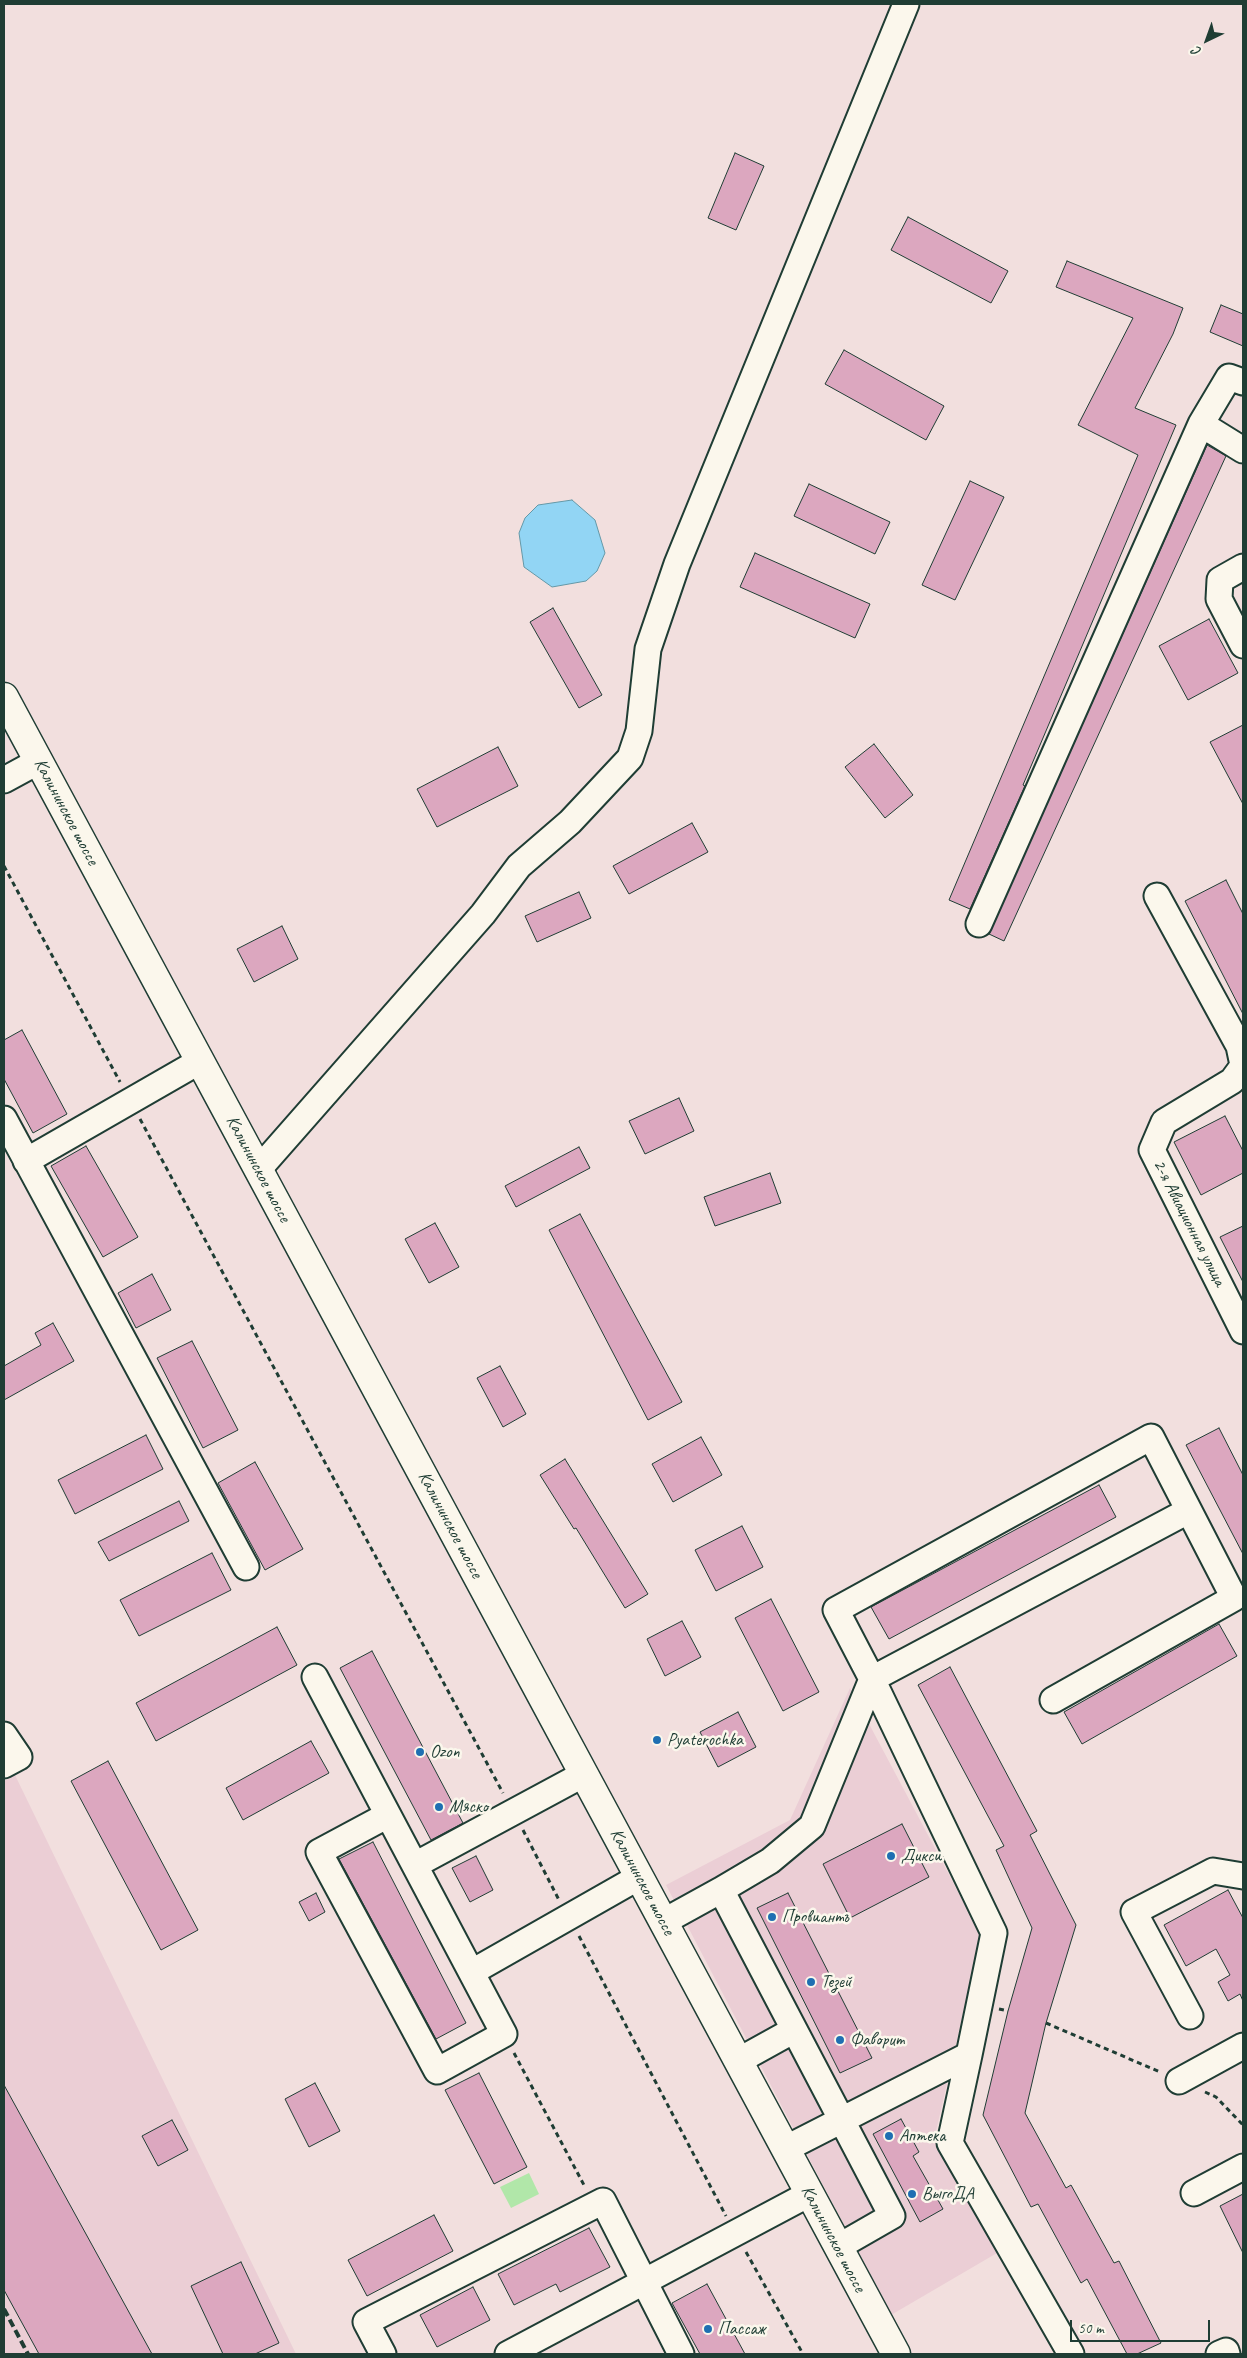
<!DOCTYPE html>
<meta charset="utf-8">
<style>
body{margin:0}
#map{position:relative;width:1247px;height:2358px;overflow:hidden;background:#f2dfde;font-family:Caveat,sans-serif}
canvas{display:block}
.frame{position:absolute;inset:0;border:5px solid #1f3d34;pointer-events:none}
.north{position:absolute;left:1182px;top:15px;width:50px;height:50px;-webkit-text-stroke:4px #fbf7ec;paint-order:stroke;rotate:222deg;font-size:14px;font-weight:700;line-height:20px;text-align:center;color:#1f3d34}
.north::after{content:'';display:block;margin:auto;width:18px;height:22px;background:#1f3d34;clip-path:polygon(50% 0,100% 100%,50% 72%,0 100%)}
.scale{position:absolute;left:1070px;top:2320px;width:140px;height:22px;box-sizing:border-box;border:2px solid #1f3d34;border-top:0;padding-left:6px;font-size:15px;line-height:18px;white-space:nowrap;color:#1f3d34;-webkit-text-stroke:4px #fbf7ec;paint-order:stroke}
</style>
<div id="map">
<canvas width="1247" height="2358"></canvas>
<div class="frame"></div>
<div class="north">С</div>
<div class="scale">50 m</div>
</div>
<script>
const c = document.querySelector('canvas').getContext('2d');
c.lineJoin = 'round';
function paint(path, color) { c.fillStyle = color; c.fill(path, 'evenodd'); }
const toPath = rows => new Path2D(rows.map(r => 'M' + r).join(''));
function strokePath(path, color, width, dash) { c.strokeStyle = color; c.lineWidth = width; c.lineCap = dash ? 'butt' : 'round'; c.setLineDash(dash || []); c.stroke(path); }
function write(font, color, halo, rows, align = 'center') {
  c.font = font + ' Caveat,sans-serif'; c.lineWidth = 5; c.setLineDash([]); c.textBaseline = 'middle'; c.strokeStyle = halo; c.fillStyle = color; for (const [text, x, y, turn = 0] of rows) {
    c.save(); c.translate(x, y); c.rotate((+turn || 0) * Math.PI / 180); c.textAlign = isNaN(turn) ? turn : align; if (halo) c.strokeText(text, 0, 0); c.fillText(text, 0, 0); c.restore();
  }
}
const built = toPath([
 [850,1688,981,1935,934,2140,997,2253,891,2315,666,1885,790,1820],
 [15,1775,296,2354,4,2354,4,1781]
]);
const green = toPath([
 [529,2173,539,2194,511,2208,500,2187]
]);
const water = toPath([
 [572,500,595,520,605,553,597,571,586,581,552,587,524,567,519,533,525,518,538,505,572,500]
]);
const building = toPath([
 [735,153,764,166,736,230,708,218,735,153],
 [908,217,1008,271,991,303,891,250,908,217],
 [1067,261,1183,308,1173,334,1135,408,1176,425,1023,785,1025,786,970,909,949,900,1138,455,1078,425,1133,318,1056,287,1067,261],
 [1221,305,1243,314,1243,346,1210,332,1221,305],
 [844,350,944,406,926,440,825,384,844,350],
 [1207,445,1226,456,1004,941,989,934,1207,445],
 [970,481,1004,497,955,600,922,585,970,481],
 [809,484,890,522,875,554,794,516,809,484],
 [755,553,870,604,855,638,740,587,755,553],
 [553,608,602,695,579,708,530,622,553,608],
 [1209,619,1238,673,1188,700,1159,646,1209,619],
 [1243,725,1243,804,1210,742,1243,725],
 [874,744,913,795,885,818,845,767,874,744],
 [498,747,518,786,437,827,417,789,498,747],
 [692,823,708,852,629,894,613,866,692,823],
 [1226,880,1243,914,1243,1014,1185,901,1226,880],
 [579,892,591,918,537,942,525,916,579,892],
 [282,926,298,959,254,982,237,949,282,926],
 [22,1030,67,1114,33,1133,4,1079,4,1040,22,1030],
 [679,1098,694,1131,645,1154,629,1121,679,1098],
 [1225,1116,1243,1151,1243,1173,1201,1195,1174,1142,1225,1116],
 [86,1146,138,1237,103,1257,51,1166,86,1146],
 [579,1147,590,1168,516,1207,505,1186,579,1147],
 [770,1173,781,1203,715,1226,704,1197,770,1173],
 [580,1214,682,1402,648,1420,549,1230,580,1214],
 [435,1223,459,1267,429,1283,405,1239,435,1223],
 [1243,1226,1243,1282,1220,1237,1243,1226],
 [152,1274,171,1310,136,1328,118,1293,152,1274],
 [53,1323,74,1361,4,1400,4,1366,41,1345,35,1333,53,1323],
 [192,1341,238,1430,203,1448,157,1358,192,1341],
 [500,1366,526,1414,503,1427,477,1378,500,1366],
 [1219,1428,1243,1475,1243,1554,1186,1445,1219,1428],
 [146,1435,163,1469,75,1514,58,1480,146,1435],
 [701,1437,722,1475,673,1502,652,1464,701,1437],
 [565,1459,648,1594,625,1608,576,1528,574,1529,540,1475,565,1459],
 [255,1462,303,1549,265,1570,218,1483,255,1462],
 [1099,1485,1116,1517,889,1639,871,1607,1099,1485],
 [179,1501,189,1521,109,1561,98,1542,179,1501],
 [742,1526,763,1567,716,1591,695,1550,742,1526],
 [212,1553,231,1590,139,1636,120,1600,212,1553],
 [771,1599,819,1692,783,1711,735,1618,771,1599],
 [682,1621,701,1657,665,1676,647,1639,682,1621],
 [1219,1624,1237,1656,1082,1744,1064,1712,1219,1624],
 [277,1627,297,1665,156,1741,136,1703,277,1627],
 [372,1651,463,1823,431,1840,340,1668,372,1651],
 [950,1667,1037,1831,1030,1835,1076,1925,1046,2023,1025,2113,1066,2188,1071,2185,1114,2263,1119,2261,1161,2343,1137,2354,1127,2354,1087,2279,1081,2283,1038,2204,1031,2207,983,2115,1008,2011,1032,1928,996,1850,1004,1846,918,1685,950,1667],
 [738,1712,756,1747,718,1767,700,1732,738,1712],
 [311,1741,329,1773,243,1820,226,1788,311,1741],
 [108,1761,198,1930,161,1950,71,1781,108,1761],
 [902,1824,929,1877,850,1918,823,1864,902,1824],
 [373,1842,466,2023,436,2039,339,1859,373,1842],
 [476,1856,493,1890,470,1902,452,1868,476,1856],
 [1228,1890,1243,1918,1243,2001,1240,1994,1228,2001,1218,1982,1230,1975,1216,1949,1186,1966,1164,1925,1228,1890],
 [316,1893,325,1912,309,1921,299,1902,316,1893],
 [788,1893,872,2058,840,2073,757,1908,788,1893],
 [479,2073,527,2167,494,2184,445,2090,479,2073],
 [315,2083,340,2131,309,2147,285,2099,315,2083],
 [4,2085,152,2354,39,2354,4,2290,4,2085],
 [901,2119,919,2152,913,2156,943,2209,920,2222,873,2134,901,2119],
 [172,2120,188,2150,158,2166,142,2136,172,2120],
 [1243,2194,1243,2253,1220,2206,1243,2194],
 [434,2215,453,2251,367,2296,348,2260,434,2215],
 [589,2228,610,2267,560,2292,556,2284,514,2305,498,2274,589,2228],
 [241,2262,279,2343,255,2354,223,2354,191,2286,241,2262],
 [707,2284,745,2354,700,2354,672,2303,707,2284],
 [473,2287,490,2320,437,2347,420,2315,473,2287]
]);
const path = toPath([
 [4,866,120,1082],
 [140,1119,503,1793],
 [523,1830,559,1900],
 [579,1936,726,2216],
 [999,2009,1008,2011],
 [1046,2023,1160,2072],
 [514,2053,585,2187],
 [1205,2092,1216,2097,1243,2125],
 [746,2252,803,2354]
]);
const minor = toPath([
 [1201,424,1243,450],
 [1243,567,1220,580,1219,599,1243,645],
 [4,780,39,761],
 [1157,896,1239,1046,1243,1065],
 [979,924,1201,424,1229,377,1243,382],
 [1243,1066,1232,1081,1164,1122,1152,1150,1243,1331],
 [4,1119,246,1567],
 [26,1161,200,1061],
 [258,1170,483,914,519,866,570,822,630,758,639,731,648,649,677,564,906,4],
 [315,1677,504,2034,437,2071,319,1852,388,1815],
 [4,1735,19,1757,4,1765],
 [415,1865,584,1774],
 [721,1890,770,1861,812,1826,872,1679,836,1610,1151,1437,1234,1598,1053,1700],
 [663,1922,721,1890,892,2216,838,2247],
 [472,1972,639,1877],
 [1190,2016,1134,1912,1213,1871,1243,1876],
 [969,2055,950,2143,1071,2354],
 [738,2061,794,2030],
 [1179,2081,1243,2046],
 [785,2149,969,2055,994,1933,872,1679,1188,1511],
 [1194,2193,1243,2167],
 [383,2354,366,2322,603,2201,681,2354],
 [508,2354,809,2194],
 [1219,2354,1226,2351,1227,2354]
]);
const major = toPath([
 [4,697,896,2354]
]);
const rail = toPath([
 [4,2309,28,2354]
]);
const markers = [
 [657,1740,5,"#1f6fb2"],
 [420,1752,5,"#1f6fb2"],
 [439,1807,5,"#1f6fb2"],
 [891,1856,5,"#1f6fb2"],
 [772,1917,5,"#1f6fb2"],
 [811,1982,5,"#1f6fb2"],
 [840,2040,5,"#1f6fb2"],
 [889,2136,5,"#1f6fb2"],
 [912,2194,5,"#1f6fb2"],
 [708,2329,5,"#1f6fb2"]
];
const streetNames = [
 ["Калининское шоссе",66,812,62],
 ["Калининское шоссе",258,1169,62],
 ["2-я Авиационная улица",1189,1223,63],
 ["Калининское шоссе",450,1525,62],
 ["Калининское шоссе",642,1882,62],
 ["Калининское шоссе",833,2239,62]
];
const poiNames = [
 ["Pyaterochka",667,1740],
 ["Ozon",430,1752],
 ["Мяско",449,1807],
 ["Дикси",901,1856],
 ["Провиантъ",782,1917],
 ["Тезей",821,1982],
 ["Фаворит",850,2040],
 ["Аптека",899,2136],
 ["ВыгоДА",922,2194],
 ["Пассаж",718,2329]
];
paint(built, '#ebced5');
paint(green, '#b1e7a9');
paint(water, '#92d5f4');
strokePath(water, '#6498a7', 1);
paint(building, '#dca7bf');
strokePath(building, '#1f3d34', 1);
strokePath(minor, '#1f3d34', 29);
strokePath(major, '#1f3d34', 31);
strokePath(path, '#1f3d34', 3, [5, 4]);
strokePath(minor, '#fbf7ec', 25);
strokePath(major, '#fbf7ec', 28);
strokePath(rail, '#1f3d34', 4, [8, 4]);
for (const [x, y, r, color] of markers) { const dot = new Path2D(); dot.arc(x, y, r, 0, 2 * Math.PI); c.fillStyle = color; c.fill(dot); strokePath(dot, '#fbf7ec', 2); }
write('18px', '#1f3d34', '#fbf7ec', streetNames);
write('18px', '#1f3d34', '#fbf7ec', poiNames, 'left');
</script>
